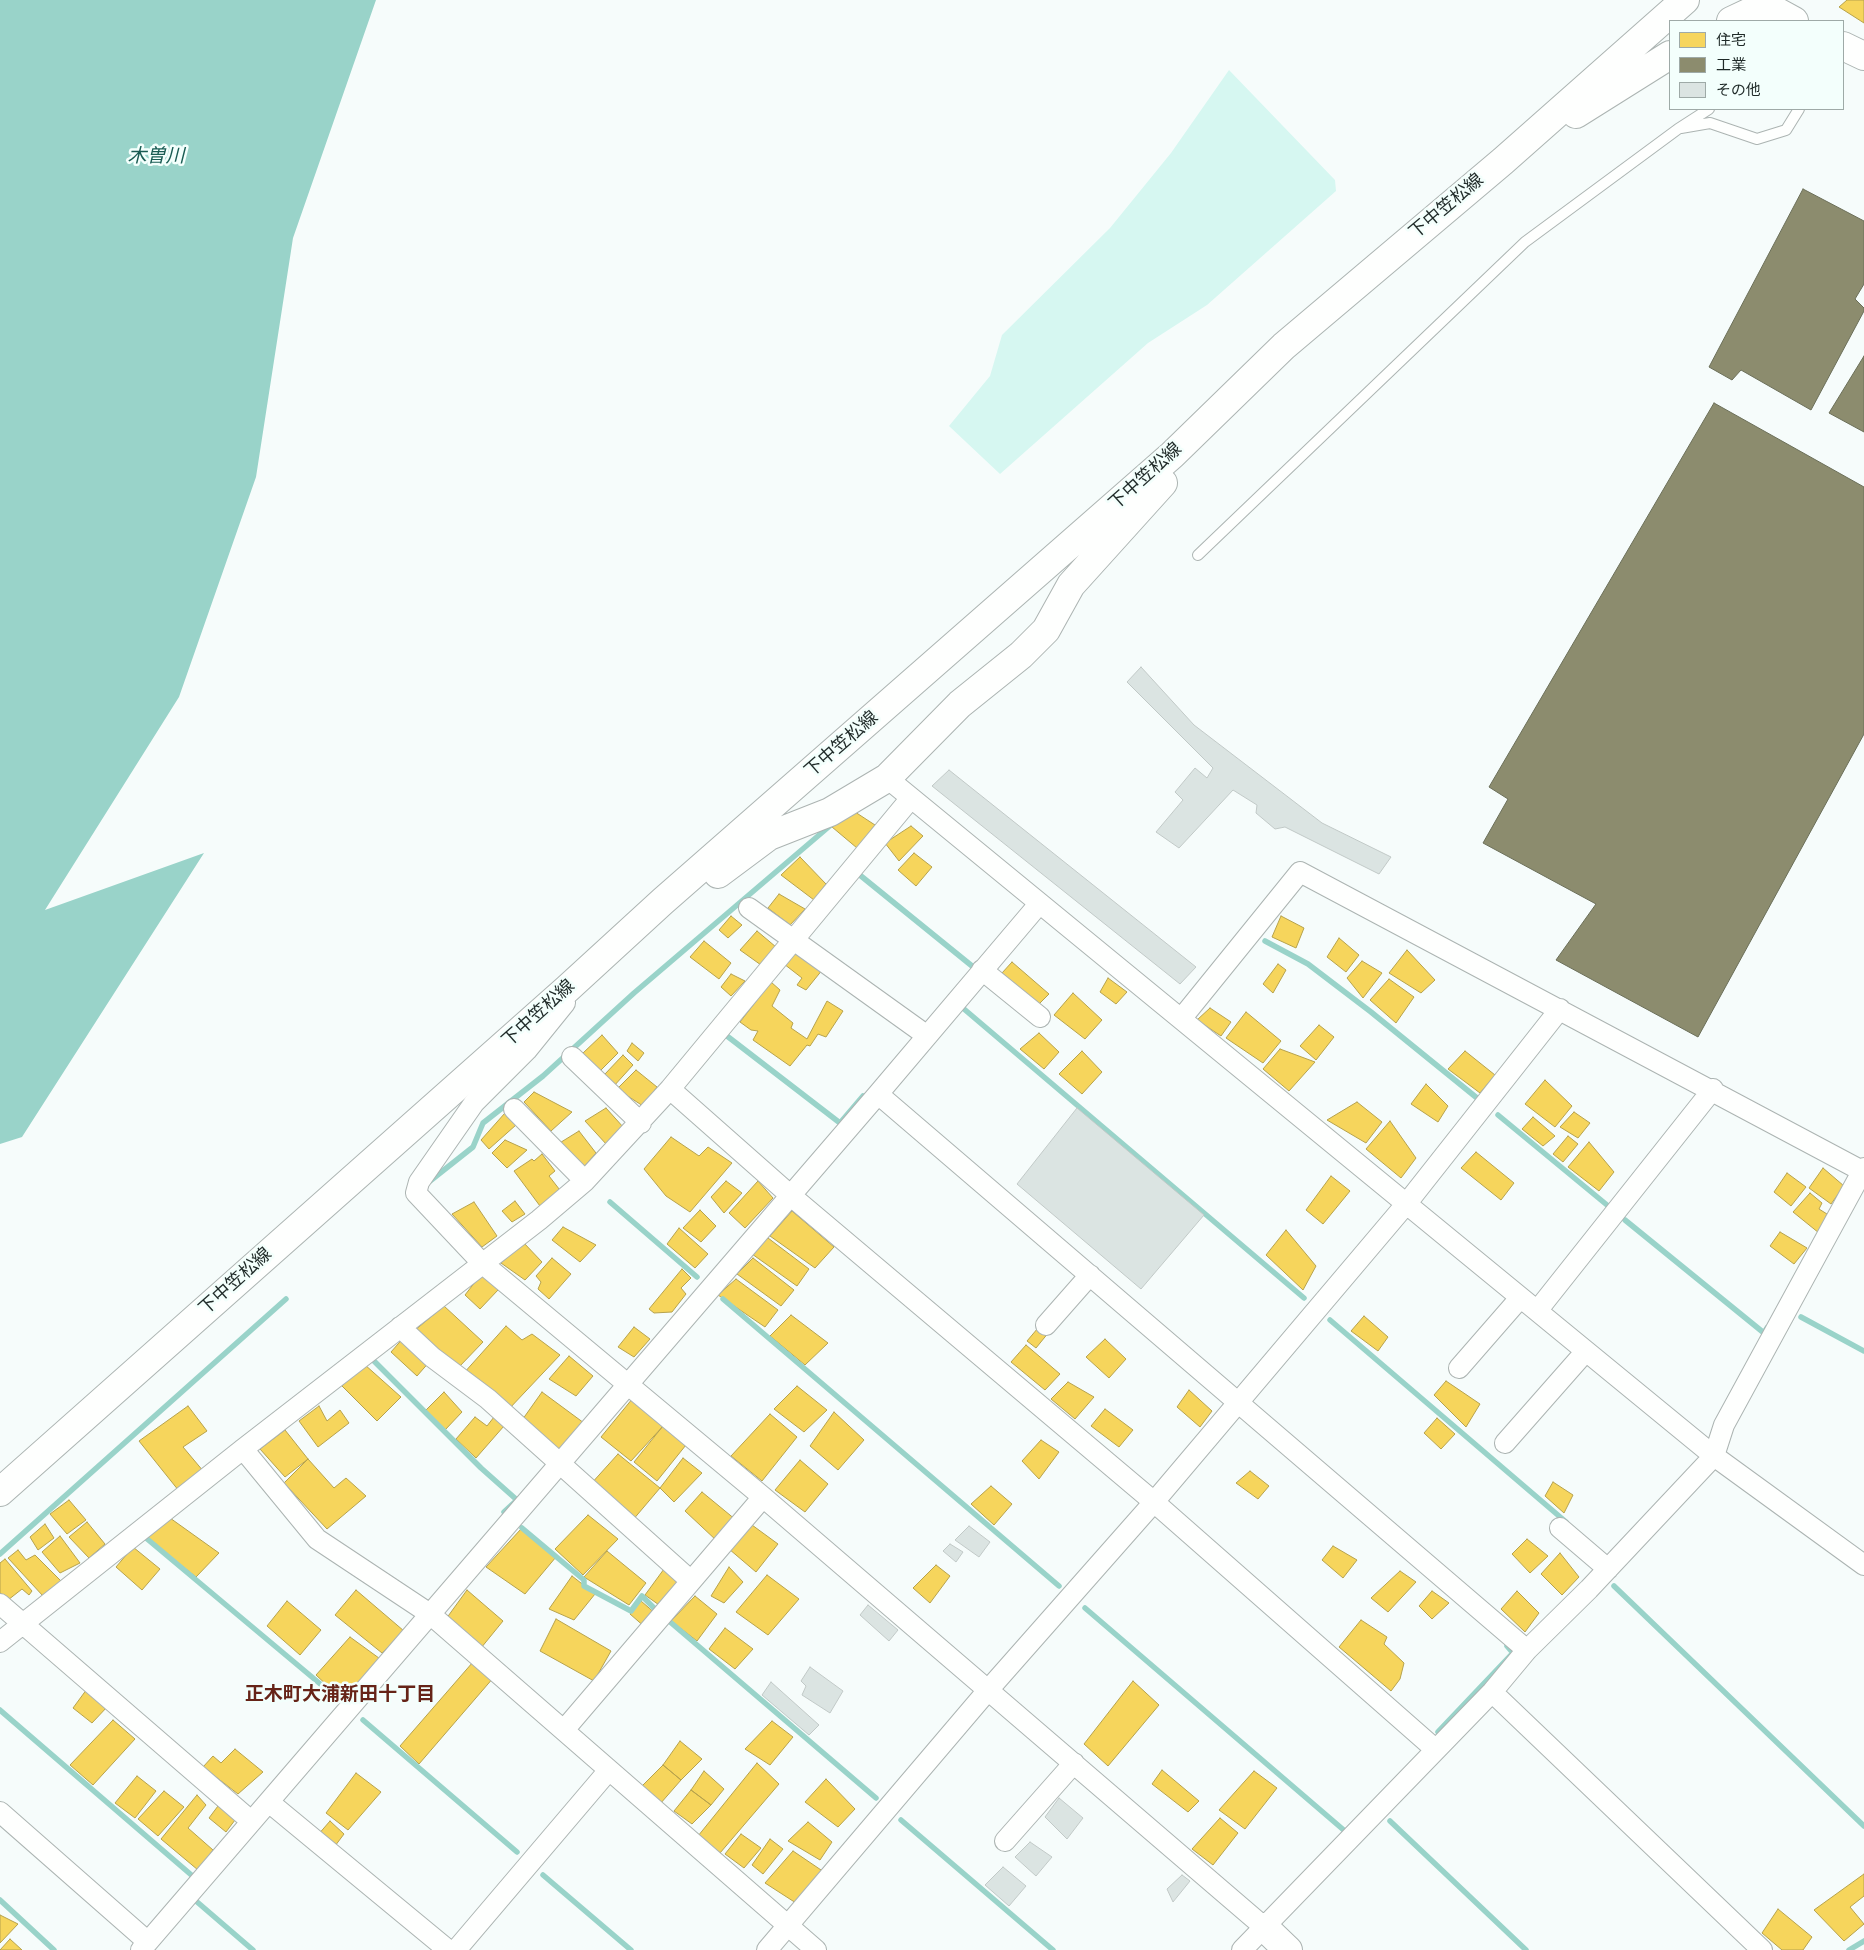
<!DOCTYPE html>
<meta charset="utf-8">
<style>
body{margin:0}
#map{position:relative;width:1864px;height:1950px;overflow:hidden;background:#f6fcfb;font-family:"Titillium Web","Noto Sans JP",sans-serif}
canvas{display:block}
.legend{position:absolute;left:1669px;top:20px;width:175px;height:90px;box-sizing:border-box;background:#f3fffc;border:1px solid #9eaaa7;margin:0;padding:6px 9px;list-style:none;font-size:15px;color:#1f2a28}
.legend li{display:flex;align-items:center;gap:10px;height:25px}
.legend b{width:25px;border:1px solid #9eaaa7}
</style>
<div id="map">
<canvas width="1864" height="1950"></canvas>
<ul class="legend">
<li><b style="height:14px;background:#f6d55c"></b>住宅</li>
<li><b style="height:14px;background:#8c8c6e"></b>工業</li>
<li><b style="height:14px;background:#dbe4e2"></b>その他</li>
</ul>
</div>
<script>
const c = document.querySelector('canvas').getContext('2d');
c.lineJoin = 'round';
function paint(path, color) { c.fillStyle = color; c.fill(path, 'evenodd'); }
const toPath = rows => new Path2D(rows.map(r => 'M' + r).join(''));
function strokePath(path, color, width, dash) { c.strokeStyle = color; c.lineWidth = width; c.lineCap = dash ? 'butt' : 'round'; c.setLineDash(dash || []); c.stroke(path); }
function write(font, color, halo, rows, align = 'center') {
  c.font = font + ' "Titillium Web","Noto Sans JP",sans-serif'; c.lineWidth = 5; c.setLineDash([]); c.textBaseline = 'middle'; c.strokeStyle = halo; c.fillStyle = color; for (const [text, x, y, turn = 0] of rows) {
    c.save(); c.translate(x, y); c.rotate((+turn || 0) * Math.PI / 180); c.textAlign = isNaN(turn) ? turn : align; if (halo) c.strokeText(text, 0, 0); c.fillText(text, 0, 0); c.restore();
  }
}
const green = toPath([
 [1229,70,1335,180,1336,191,1207,305,1148,343,1000,474,949,426,990,376,1002,335,1110,228,1171,153]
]);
const water = toPath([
 [0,0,376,0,293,238,256,477,179,697,45,910,204,853,22,1137,0,1144]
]);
const homes = toPath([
 [1847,0,1864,0,1864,23,1839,7,1847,0],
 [852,810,875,825,857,848,832,827,852,810],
 [911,826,923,836,899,861,885,843,911,826],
 [914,853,932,867,916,886,898,870,914,853],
 [800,857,826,884,814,900,781,875,800,857],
 [779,894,805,909,790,925,768,908,779,894],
 [731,916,742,925,728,938,719,930,731,916],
 [1281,916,1304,928,1296,948,1272,937,1281,916],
 [757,931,776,947,761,965,740,950,757,931],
 [1339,938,1359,955,1346,972,1327,957,1339,938],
 [704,941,731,963,719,979,690,957,704,941],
 [795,950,823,969,806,990,797,985,802,978,784,964,795,950],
 [1407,950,1435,980,1421,993,1389,973,1407,950],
 [1362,961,1382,973,1363,998,1347,978,1362,961],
 [1012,962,1049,994,1038,1005,1002,973,1012,962],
 [1278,964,1286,970,1273,993,1263,984,1278,964],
 [731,974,745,981,731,996,721,987,731,974],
 [1108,978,1127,992,1116,1004,1100,992,1108,978],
 [1389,979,1414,997,1396,1023,1370,1000,1389,979],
 [771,982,780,990,772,1006,793,1023,791,1028,807,1039,827,1001,843,1011,826,1037,818,1034,810,1046,807,1045,790,1066,753,1040,758,1031,751,1030,740,1022,771,982],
 [1073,993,1102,1020,1085,1039,1054,1015,1073,993],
 [1210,1008,1231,1022,1221,1036,1197,1020,1210,1008],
 [1246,1012,1281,1041,1263,1063,1226,1038,1246,1012],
 [1319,1025,1334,1037,1316,1060,1300,1046,1319,1025],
 [1039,1033,1059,1052,1044,1069,1020,1049,1039,1033],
 [602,1035,618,1053,599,1072,583,1053,602,1035],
 [632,1043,644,1053,638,1061,627,1051,632,1043],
 [1280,1049,1315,1062,1289,1091,1263,1069,1280,1049],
 [1082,1051,1102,1072,1082,1094,1059,1074,1082,1051],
 [1465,1051,1495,1075,1480,1093,1448,1069,1465,1051],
 [623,1055,633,1065,613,1087,605,1074,623,1055],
 [636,1070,657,1087,643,1106,617,1089,636,1070],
 [1545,1080,1572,1106,1555,1127,1525,1104,1545,1080],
 [1426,1084,1448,1106,1438,1122,1411,1104,1426,1084],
 [534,1092,572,1112,551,1131,524,1102,534,1092],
 [1357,1102,1382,1122,1366,1143,1327,1120,1357,1102],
 [606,1108,624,1128,607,1145,585,1121,606,1108],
 [1574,1112,1590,1123,1578,1138,1560,1127,1574,1112],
 [505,1113,516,1125,489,1149,481,1140,505,1113],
 [1533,1117,1555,1136,1543,1146,1522,1129,1533,1117],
 [1390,1121,1416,1158,1401,1178,1366,1149,1390,1121],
 [579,1131,596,1153,582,1169,558,1144,579,1131],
 [1568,1136,1578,1144,1563,1162,1553,1154,1568,1136],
 [671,1137,699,1156,708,1147,732,1163,690,1212,666,1196,644,1169,671,1137],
 [505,1140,527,1150,507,1168,492,1153,505,1140],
 [1589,1142,1614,1172,1599,1191,1568,1167,1589,1142],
 [1476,1152,1514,1183,1501,1200,1461,1168,1476,1152],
 [542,1154,555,1171,549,1176,563,1194,540,1206,514,1171,532,1159,534,1161,542,1154],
 [1823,1168,1844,1186,1831,1204,1809,1188,1823,1168],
 [1787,1173,1806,1187,1791,1206,1774,1192,1787,1173],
 [1331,1176,1350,1191,1323,1224,1306,1210,1331,1176],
 [726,1181,742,1193,724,1213,711,1197,726,1181],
 [758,1181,773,1198,745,1228,729,1213,758,1181],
 [1810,1193,1822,1203,1819,1209,1827,1214,1819,1233,1793,1212,1810,1193],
 [515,1201,525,1214,512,1222,502,1211,515,1201],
 [474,1202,497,1236,482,1247,452,1214,474,1202],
 [700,1210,716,1226,701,1242,683,1228,700,1210],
 [792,1211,834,1247,815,1268,770,1236,792,1211],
 [563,1227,596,1245,580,1262,552,1240,563,1227],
 [679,1228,708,1254,695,1268,667,1244,679,1228],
 [1286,1230,1316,1266,1303,1290,1266,1255,1286,1230],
 [1780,1232,1807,1248,1794,1264,1770,1246,1780,1232],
 [768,1238,809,1269,797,1286,752,1254,768,1238],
 [523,1242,542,1262,525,1280,501,1263,523,1242],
 [552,1258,571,1274,549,1299,538,1289,541,1282,536,1276,552,1258],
 [753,1258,794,1290,781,1306,737,1274,753,1258],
 [682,1269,691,1278,681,1288,686,1294,672,1312,654,1313,649,1309,682,1269],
 [482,1273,498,1290,480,1309,465,1295,482,1273],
 [736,1279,778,1310,765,1327,718,1295,736,1279],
 [444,1306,483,1342,459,1367,414,1331,444,1306],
 [791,1315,828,1343,805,1365,770,1336,791,1315],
 [1364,1316,1388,1337,1378,1351,1351,1331,1364,1316],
 [506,1326,522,1340,532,1334,560,1355,508,1410,463,1374,506,1326],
 [634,1327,650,1339,634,1357,618,1347,634,1327],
 [1038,1328,1049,1332,1036,1348,1027,1341,1038,1328],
 [405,1336,431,1360,417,1376,391,1352,405,1336],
 [1105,1339,1126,1359,1109,1378,1086,1357,1105,1339],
 [1026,1345,1060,1374,1045,1390,1011,1362,1026,1345],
 [569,1356,593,1376,576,1396,549,1379,569,1356],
 [364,1364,401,1397,377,1421,342,1386,364,1364],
 [1446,1381,1480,1404,1466,1427,1434,1395,1446,1381],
 [1068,1382,1094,1397,1075,1419,1051,1399,1068,1382],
 [797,1386,827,1410,804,1432,774,1409,797,1386],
 [1189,1390,1212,1411,1200,1427,1177,1407,1189,1390],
 [444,1392,462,1412,445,1430,426,1410,444,1392],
 [542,1392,584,1423,556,1455,520,1423,542,1392],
 [633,1398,665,1424,631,1461,601,1437,633,1398],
 [188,1406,207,1431,183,1447,204,1472,179,1491,139,1441,188,1406],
 [319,1406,327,1421,340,1410,349,1423,318,1447,299,1421,319,1406],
 [1105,1409,1133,1430,1119,1447,1091,1426,1105,1409],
 [834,1412,864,1440,838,1470,810,1446,834,1412],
 [770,1414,797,1437,762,1481,731,1456,770,1414],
 [475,1417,487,1426,494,1417,504,1426,476,1458,456,1439,475,1417],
 [1437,1418,1455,1434,1441,1449,1424,1433,1437,1418],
 [663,1426,686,1445,657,1481,634,1462,663,1426],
 [285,1430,308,1459,285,1477,260,1449,285,1430],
 [1041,1440,1059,1452,1039,1479,1022,1461,1041,1440],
 [618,1454,660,1488,632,1521,590,1485,618,1454],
 [683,1458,702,1473,674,1502,660,1488,683,1458],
 [308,1459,334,1488,346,1478,366,1496,327,1529,284,1483,308,1459],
 [800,1460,828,1484,805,1512,775,1490,800,1460],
 [1250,1471,1269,1486,1258,1499,1236,1483,1250,1471],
 [1553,1482,1573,1495,1564,1513,1545,1496,1553,1482],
 [991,1486,1012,1504,994,1525,971,1504,991,1486],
 [702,1492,736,1520,717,1541,685,1511,702,1492],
 [69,1500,86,1520,67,1534,50,1514,69,1500],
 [588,1515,618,1539,583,1575,555,1549,588,1515],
 [170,1518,219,1553,196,1577,146,1538,170,1518],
 [87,1522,105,1544,89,1558,69,1537,87,1522],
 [45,1524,54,1538,38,1550,30,1537,45,1524],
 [752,1525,778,1544,756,1572,729,1549,752,1525],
 [521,1529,556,1557,525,1594,486,1567,521,1529],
 [60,1536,80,1563,60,1573,42,1552,60,1536],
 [1527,1539,1548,1556,1530,1573,1512,1554,1527,1539],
 [1333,1546,1357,1560,1343,1578,1322,1560,1333,1546],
 [133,1547,160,1569,142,1590,116,1567,133,1547],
 [18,1550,26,1560,35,1555,61,1581,43,1596,8,1558,18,1550],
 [607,1551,646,1583,629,1605,584,1577,607,1551],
 [1560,1553,1579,1577,1562,1595,1541,1574,1560,1553],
 [5,1559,32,1591,29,1595,22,1589,8,1600,0,1593,0,1563,5,1559],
 [936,1565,950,1576,930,1603,913,1588,936,1565],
 [729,1567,743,1582,724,1603,711,1596,729,1567],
 [664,1569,682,1584,662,1607,645,1595,664,1569],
 [1400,1571,1416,1582,1388,1612,1371,1598,1400,1571],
 [767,1575,799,1599,768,1635,736,1612,767,1575],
 [572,1576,595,1594,574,1620,549,1609,572,1576],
 [356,1590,404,1631,382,1653,335,1615,356,1590],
 [467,1590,503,1621,481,1648,446,1619,467,1590],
 [1432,1591,1449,1603,1432,1619,1419,1606,1432,1591],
 [1517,1591,1539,1613,1525,1632,1501,1609,1517,1591],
 [695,1596,717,1614,697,1641,671,1621,695,1596],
 [287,1601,321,1630,300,1655,267,1626,287,1601],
 [641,1601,656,1614,646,1628,630,1614,641,1601],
 [556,1619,611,1651,594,1681,540,1651,556,1619],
 [1361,1620,1387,1637,1384,1644,1404,1663,1400,1679,1391,1691,1339,1647,1361,1620],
 [725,1628,753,1649,735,1669,709,1649,725,1628],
 [350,1637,383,1661,344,1701,316,1675,350,1637],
 [473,1662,494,1677,419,1764,400,1746,473,1662],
 [1133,1681,1159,1705,1108,1766,1084,1744,1133,1681],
 [87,1689,108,1706,92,1723,73,1708,87,1689],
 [113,1720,135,1739,93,1785,70,1765,113,1720],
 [772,1721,793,1737,770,1765,745,1749,772,1721],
 [680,1741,702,1759,681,1780,663,1765,680,1741],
 [235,1749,263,1772,238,1794,203,1767,213,1756,221,1763,235,1749],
 [757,1763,779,1784,720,1853,698,1836,757,1763],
 [663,1765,681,1780,660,1804,641,1787,663,1765],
 [1162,1770,1199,1801,1188,1812,1152,1784,1162,1770],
 [704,1771,724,1789,711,1805,691,1790,704,1771],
 [1254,1771,1277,1788,1245,1829,1219,1810,1254,1771],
 [356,1773,381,1792,348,1830,326,1813,356,1773],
 [137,1776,156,1791,135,1818,115,1803,137,1776],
 [826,1779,855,1809,838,1827,805,1802,826,1779],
 [691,1790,711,1805,692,1824,674,1811,691,1790],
 [164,1791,184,1807,158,1836,138,1819,164,1791],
 [197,1795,206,1805,188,1828,213,1850,198,1870,161,1839,197,1795],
 [221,1802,238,1816,226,1832,209,1818,221,1802],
 [1220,1818,1238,1833,1213,1865,1192,1849,1220,1818],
 [330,1821,344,1834,332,1850,317,1836,330,1821],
 [808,1822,832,1842,820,1860,788,1841,808,1822],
 [741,1834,761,1848,744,1868,725,1854,741,1834],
 [770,1839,783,1849,763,1874,752,1865,770,1839],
 [793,1851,824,1872,796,1903,765,1883,793,1851],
 [1864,1874,1864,1896,1850,1907,1864,1924,1844,1941,1814,1910,1864,1874],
 [1778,1909,1812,1937,1803,1950,1782,1950,1762,1933,1778,1909],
 [0,1915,18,1924,0,1943,0,1915],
 [10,1939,22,1950,0,1950,10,1939]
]);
const industry = toPath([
 [1803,189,1864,221,1864,284,1855,299,1864,308,1864,311,1811,410,1741,370,1732,380,1709,367,1803,189],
 [1864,356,1864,432,1829,413,1864,356],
 [1714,403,1864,487,1864,734,1698,1037,1556,960,1596,904,1483,843,1508,799,1489,787,1714,403]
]);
const stream = toPath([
 [861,876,972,966],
 [1265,941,1308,964,1371,1012,1477,1098],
 [964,1009,1304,1298],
 [727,1036,840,1123,863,1096],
 [1498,1115,1607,1205],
 [430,1181,473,1147,483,1123,543,1076,634,993,832,824],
 [610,1202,697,1277],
 [1625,1220,1764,1333,1767,1328],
 [723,1299,1059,1586],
 [1801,1317,1864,1351],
 [1330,1320,1566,1522],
 [372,1359,481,1468,517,1500,504,1512],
 [522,1528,584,1580,584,1586,631,1611,642,1596,657,1611],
 [146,1538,337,1698],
 [0,1554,286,1299],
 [1614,1586,1864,1826],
 [1085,1608,1346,1832],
 [669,1621,876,1798],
 [0,1710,196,1879],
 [363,1720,517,1852],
 [1438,1732,1513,1653,1507,1646],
 [901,1820,1053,1950],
 [1390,1821,1526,1950],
 [543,1875,631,1950],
 [0,1900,54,1950],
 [196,1901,253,1950],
 [1849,1950,1864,1941]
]);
const building = toPath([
 [1141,667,1194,725,1322,823,1391,857,1379,874,1285,827,1275,829,1256,813,1257,805,1233,790,1179,848,1156,832,1183,800,1175,792,1195,768,1207,778,1213,768,1127,682,1141,667],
 [949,770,1196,967,1180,984,932,786,949,770],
 [1077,1108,1204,1215,1141,1289,1017,1184,1077,1108],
 [969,1526,990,1542,979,1557,955,1540,969,1526],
 [950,1544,963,1552,956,1562,943,1551,950,1544],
 [868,1605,898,1630,889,1641,860,1615,868,1605],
 [810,1667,843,1691,830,1713,802,1695,806,1686,801,1681,810,1667],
 [771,1682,819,1725,809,1735,762,1695,771,1682],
 [1059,1798,1083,1818,1067,1839,1045,1817,1059,1798],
 [1030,1842,1052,1857,1036,1876,1015,1857,1030,1842],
 [1003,1867,1026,1886,1009,1906,985,1885,1003,1867],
 [1182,1875,1190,1881,1173,1902,1167,1889,1182,1875]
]);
const lane = toPath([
 [1681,128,1710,123,1757,139,1786,130,1799,109],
 [1198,555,1525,242,1678,129,1709,109]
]);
const street = toPath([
 [887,778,1714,1456,1864,1565],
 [749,908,926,1035],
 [982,970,1040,1017],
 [565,1003,527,1050,474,1103,419,1182,416,1193,482,1263,763,1497,1264,1927],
 [1181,1019,1300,872,1864,1172],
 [572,1057,641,1123],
 [670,1089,790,1195,1154,1502,1435,1749],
 [878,1094,1527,1650],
 [514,1109,585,1181],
 [1537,1311,1713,1089],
 [1046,1325,1090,1275],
 [400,1327,432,1357,488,1399,691,1581],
 [1459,1368,1520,1298],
 [1505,1443,1586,1351],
 [243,1449,317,1539,430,1614,816,1950],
 [1560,1528,1608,1569],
 [0,1604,251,1821],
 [0,1642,243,1449,539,1220,585,1181,670,1089,911,798],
 [1492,1692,1762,1950],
 [564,1730,763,1497],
 [270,1803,448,1950],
 [0,1812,148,1942],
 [1005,1841,1074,1763],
 [141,1950,878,1094,1039,904],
 [456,1950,609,1770],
 [767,1950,989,1689,1154,1502,1407,1203,1560,1009],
 [1242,1950,1492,1692,1527,1650,1589,1589,1714,1456,1724,1425,1864,1168]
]);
const secondary = toPath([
 [1731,21,1750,12,1774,10,1794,21],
 [1843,46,1864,56],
 [1576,114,1670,55],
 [718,874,769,836,830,812,887,778,960,704,1021,655,1046,630,1071,585,1163,483],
 [0,1492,567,989,663,901,1172,455,1284,346,1503,161,1685,0],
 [1264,1927,1288,1950]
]);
const streetNames = [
 ["下中笠松線",1447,207,-40],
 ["下中笠松線",1146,477,-42],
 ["下中笠松線",842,745,-41],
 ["下中笠松線",539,1014,-42],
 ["下中笠松線",236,1282,-42]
];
const waterNames = [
 ["木曽川",156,157]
];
const neighbourhoodNames = [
 ["正木町大浦新田十丁目",340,1695]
];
paint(green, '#d6f7f1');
paint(water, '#99d3c9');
paint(homes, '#f6d55c');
strokePath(homes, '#b6a24c', 1);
paint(industry, '#8c8c6e');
strokePath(industry, '#6b6f59', 1);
strokePath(stream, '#99d3c9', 5.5);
paint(building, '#dbe4e2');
strokePath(building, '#c1c9c7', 1);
strokePath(lane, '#acb4b2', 12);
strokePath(street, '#acb4b2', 22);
strokePath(secondary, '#acb4b2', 30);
strokePath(lane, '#fefffe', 10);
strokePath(street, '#fefffe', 20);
strokePath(secondary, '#fefffe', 28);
write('18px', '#1f2a28', '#f3fffc', streetNames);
write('italic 19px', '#195c53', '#f3fffc', waterNames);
write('bold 19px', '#662317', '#f3fffc', neighbourhoodNames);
</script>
